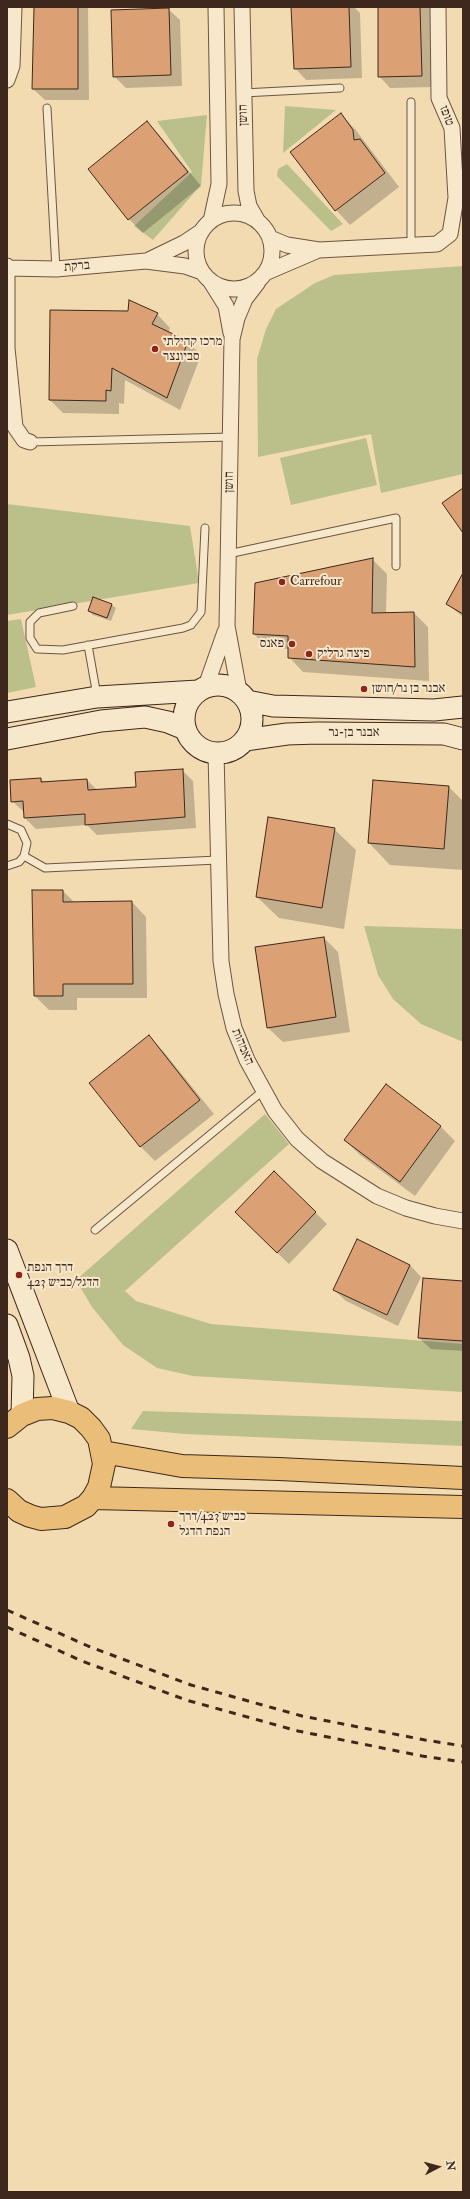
<!DOCTYPE html>
<meta charset="utf-8">
<style>
body{margin:0}
#map{position:relative;width:470px;height:2199px;overflow:hidden;background:#f3dbb1;font-family:"IM FELL Double Pica",serif}
canvas{display:block}
.frame{position:absolute;inset:0;border:8px solid #3e281d;pointer-events:none}
.north{position:absolute;left:418px;top:2147px;width:40px;height:40px;-webkit-text-stroke:3px #f7e8cc;paint-order:stroke;rotate:84deg;font-size:11px;font-weight:700;line-height:16px;text-align:center;color:#3e281d}
.north::after{content:'';display:block;margin:auto;width:14px;height:18px;background:#3e281d;clip-path:polygon(50% 0,100% 100%,50% 72%,0 100%)}
</style>
<div id="map">
<canvas width="470" height="2199"></canvas>
<div class="frame"></div>
<div class="north">N</div>
</div>
<script>
const c = document.querySelector('canvas').getContext('2d');
c.lineJoin = 'round';
function paint(path, color) { c.fillStyle = color; c.fill(path, 'evenodd'); }
const toPath = rows => new Path2D(rows.map(r => 'M' + r).join(''));
function strokePath(path, color, width, dash) { c.strokeStyle = color; c.lineWidth = width; c.lineCap = dash ? 'butt' : 'round'; c.setLineDash(dash || []); c.stroke(path); }
function write(font, color, halo, rows, align = 'center') {
  c.font = font + ' "IM FELL Double Pica","Frank Ruhl Libre",serif'; c.lineWidth = 4; c.setLineDash([]); c.textBaseline = 'middle'; c.strokeStyle = halo; c.fillStyle = color; for (const [text, x, y, turn = 0] of rows) {
    c.save(); c.translate(x, y); c.rotate((+turn || 0) * Math.PI / 180); c.textAlign = isNaN(turn) ? turn : align; if (halo) c.strokeText(text, 0, 0); c.fillText(text, 0, 0); c.restore();
  }
}
const green = toPath([
 [285,106,336,110,283,153],
 [207,115,201,185,153,240,134,226,192,172,157,121],
 [287,164,343,224,331,231,277,176,278,169],
 [463,266,463,474,381,493,371,434,258,457,257,359,266,329,276,309,315,283,334,275],
 [366,438,377,485,291,505,280,458],
 [7,504,190,526,199,583,7,615],
 [21,619,36,687,7,693,7,621],
 [364,926,463,929,463,1042,421,1024,393,999,378,975],
 [265,1114,289,1144,125,1291,136,1301,211,1324,463,1344,463,1392,193,1376,157,1368,123,1345,92,1307,76,1280],
 [143,1411,463,1421,463,1446,185,1434,131,1429]
]);
const shadow = toPath([
 [34,7,88,7,89,100,45,100,33,89],
 [292,7,354,7,360,13,362,78,306,80,295,68],
 [379,7,434,7,433,87,390,88,379,76],
 [168,9,180,20,182,86,126,88,114,76],
 [341,115,355,129,399,187,350,225,336,210],
 [147,122,161,137,201,186,143,233,129,219],
 [157,314,170,328,168,333,188,342,201,355,180,410,125,380,124,404,119,403,119,414,63,413,50,400],
 [373,560,387,574,386,614,414,613,428,627,429,681,303,672,289,657,289,649,268,648,254,634],
 [463,585,463,617,447,604],
 [112,605,116,608,111,621,93,615,89,611],
 [182,770,193,781,196,828,97,835,87,825,36,829,25,818,24,812,12,801,41,779,45,783,87,780,98,791,137,788],
 [449,787,463,801,463,870,390,865,369,843],
 [334,829,356,850,344,929,279,918,257,897],
 [63,891,75,903,132,902,146,917,147,998,77,998,77,1010,49,1010,35,996],
 [324,938,338,952,350,1032,283,1042,268,1028],
 [149,1037,163,1051,214,1114,155,1161,141,1147,91,1083],
 [386,1086,441,1127,455,1141,415,1196,360,1155,345,1140],
 [274,1172,327,1224,289,1264,247,1224],
 [357,1240,410,1265,421,1277,398,1326,346,1301,334,1290],
 [463,1282,463,1351,431,1349,419,1338]
]);
const building = toPath([
 [34,7,78,7,78,89,32,89,34,7],
 [291,7,349,7,351,67,294,69,291,7],
 [378,7,420,7,422,76,378,77,378,7],
 [169,8,171,75,113,77,111,10,169,8],
 [341,113,353,130,354,140,360,139,385,173,335,211,290,152,341,113],
 [147,121,188,172,128,220,88,169,147,121],
 [129,300,158,313,152,324,188,341,167,398,112,368,111,391,106,390,106,401,49,400,50,310,128,311,129,300],
 [463,488,463,533,442,503,463,488],
 [373,558,372,613,414,612,415,667,288,658,288,636,253,634,255,583,373,558],
 [463,573,463,614,446,604,463,573],
 [93,597,112,604,107,618,88,611,93,597],
 [183,769,185,817,85,825,85,814,24,818,23,801,11,802,10,780,41,778,41,782,87,779,88,790,136,787,135,772,183,769],
 [373,780,449,786,444,849,368,843,373,780],
 [268,817,335,828,322,908,256,897,268,817],
 [32,890,63,890,63,902,132,901,133,984,63,984,63,996,34,996,32,890],
 [324,937,336,1017,267,1028,255,947,324,937],
 [149,1035,200,1100,140,1147,89,1083,149,1035],
 [386,1084,441,1126,400,1182,344,1140,386,1084],
 [274,1171,316,1212,277,1253,235,1212,274,1171],
 [357,1239,410,1265,387,1315,333,1290,357,1239],
 [423,1278,463,1281,463,1341,418,1338,423,1278]
]);
const lane = toPath([
 [243,93,340,88],
 [47,108,56,269],
 [411,245,411,102],
 [30,442,231,437],
 [228,554,396,518,396,566],
 [73,606,39,613,30,622,30,638,37,649,63,650,183,628,191,625,201,612,205,528],
 [88,645,97,696],
 [7,824,21,830,27,843,24,856,19,862,7,866],
 [24,856,45,868,218,860],
 [95,1230,264,1090]
]);
const street = toPath([
 [242,7,246,191,249,206,257,220],
 [7,80,12,66,14,7],
 '196 251a38 38 0 1 1 76 0a38 38 0 1 1-76 0Z',
 [211,221,219,184,216,7],
 [270,238,287,245,319,250,437,244,450,234,456,198,452,128,439,98,438,7],
 [149,260,184,243,202,231],
 [7,266,7,348,15,427,24,440,30,442],
 [7,268,56,269,146,261,185,266,202,272],
 [267,272,316,251],
 [211,282,226,306,231,333],
 [206,686,225,632],
 [239,691,227,626,232,339,237,318,245,299,258,282],
 [216,753,221,961,226,994,234,1028,247,1060,275,1111,297,1139,322,1161,377,1196,406,1208,435,1216,463,1221]
]);
const secondary = toPath([
 '184 719a34 34 0 1 1 68 0a34 34 0 1 1-68 0Z',
 [247,701,273,706,434,710,463,707],
 [7,712,97,697,198,691],
 [7,739,101,721,145,717,168,722,185,729],
 [245,740,287,734,318,733,444,734,463,739],
 [7,1250,69,1412],
 [7,1325,19,1358,23,1376,22,1415]
]);
const primary = toPath([
 [7,1427,22,1415,37,1409,53,1408,69,1412,81,1418,91,1428,99,1439,104,1464,99,1487,93,1498,86,1506,65,1517,41,1519,30,1516,19,1511,7,1500],
 [103,1452,182,1466,279,1469,463,1478],
 [93,1498,463,1507]
]);
const rail = toPath([
 [7,1610,88,1646,191,1685,302,1716,425,1740,463,1746],
 [7,1627,82,1661,186,1700,298,1731,422,1756,463,1762]
]);
const markers = [
 [155,349,4,"#8f2418"],
 [282,582,4,"#8f2418"],
 [292,644,4,"#8f2418"],
 [309,654,4,"#8f2418"],
 [364,689,4,"#8f2418"],
 [19,1275,4,"#8f2418"],
 [171,1524,4,"#8f2418"]
];
const streetNames = [
 ["חושן",244,115,-91],
 ["טופז",446,116,69],
 ["ברקת",77,267,-5],
 ["חושן",230,482,-89],
 ["אבנר בן-נר",354,733],
 ["האמהות",242,1047,67]
];
const poiNames = [
 ["מרכז קהילתי",163,342],
 ["סביונצר",163,357],
 ["Carrefour",290,582],
 ["פאנס",284,644,"right"],
 ["פיצה גרליק",317,654],
 ["אבנר בן נר/חושן",372,689],
 ["דרך הנפת",27,1268],
 ["הדגל/כביש 423",27,1283],
 ["כביש 423/דרך",179,1517],
 ["הנפת הדגל",179,1532]
];
paint(green, '#bbc08b');
paint(shadow, '#0003');
paint(building, '#dba174');
strokePath(building, '#3e281d', 1);
strokePath(lane, '#6b5542', 9);
strokePath(street, '#6b5542', 17);
strokePath(secondary, '#3e281d', 23);
strokePath(primary, '#3e281d', 24);
strokePath(lane, '#f7e8cc', 7);
strokePath(street, '#f7e8cc', 15);
strokePath(secondary, '#f7e8cc', 21);
strokePath(primary, '#eabe78', 22);
strokePath(rail, '#3e281d', 3, [7, 7]);
for (const [x, y, r, color] of markers) { const dot = new Path2D(); dot.arc(x, y, r, 0, 2 * Math.PI); c.fillStyle = color; c.fill(dot); strokePath(dot, '#f7e8cc', 1.5); }
write('13px', '#3e281d', '#f7e8cc', streetNames);
write('13px', '#3e281d', '#f7e8cc', poiNames, 'left');
</script>
